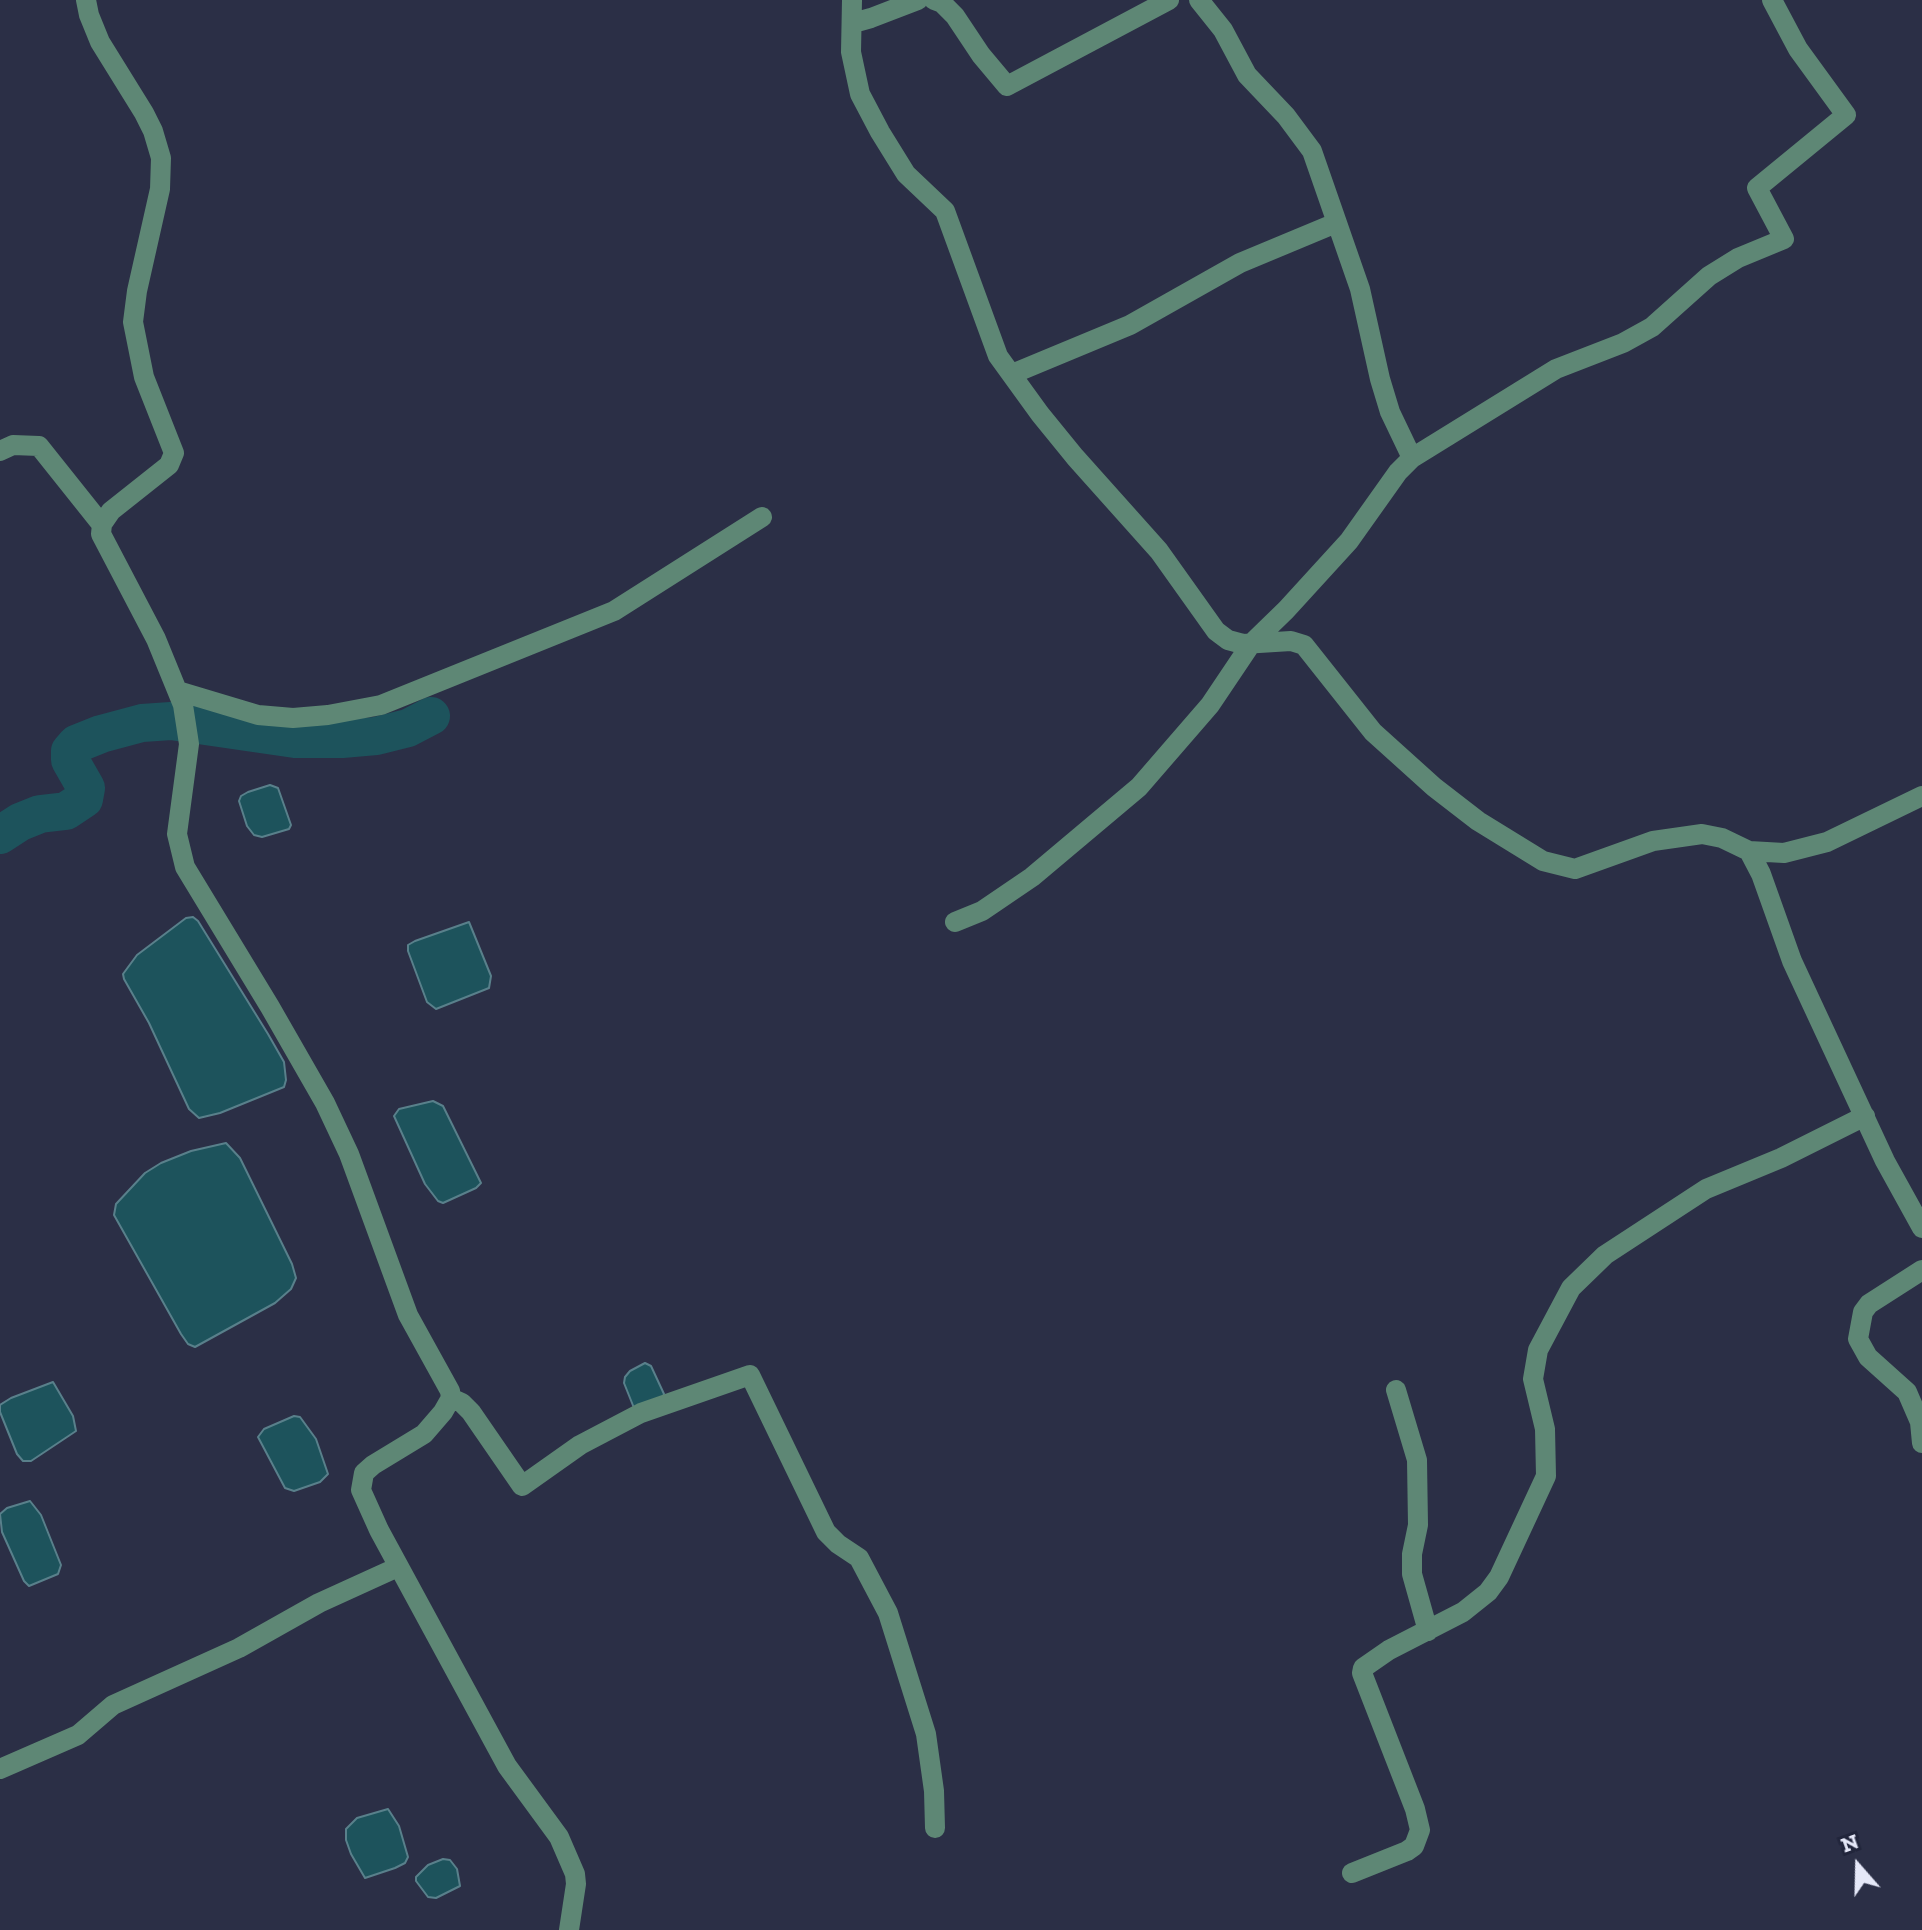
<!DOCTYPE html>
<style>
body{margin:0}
#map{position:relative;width:1922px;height:1930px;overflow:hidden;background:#2b2f46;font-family:"Zilla Slab",serif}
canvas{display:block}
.north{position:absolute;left:1818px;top:1826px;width:80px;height:80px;-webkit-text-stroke:6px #21253b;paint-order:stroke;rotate:340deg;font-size:22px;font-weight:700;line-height:32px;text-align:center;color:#e5e8f8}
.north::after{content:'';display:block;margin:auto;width:28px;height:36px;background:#e5e8f8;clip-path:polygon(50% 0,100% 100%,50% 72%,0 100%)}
</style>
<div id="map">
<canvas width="1922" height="1930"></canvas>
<div class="north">N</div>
</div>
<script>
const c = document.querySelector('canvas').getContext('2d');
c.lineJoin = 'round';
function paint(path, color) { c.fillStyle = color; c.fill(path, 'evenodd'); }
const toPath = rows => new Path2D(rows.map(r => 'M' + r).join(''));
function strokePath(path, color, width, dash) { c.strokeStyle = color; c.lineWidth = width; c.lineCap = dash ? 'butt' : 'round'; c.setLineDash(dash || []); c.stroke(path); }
const water = toPath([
 [270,785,278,788,291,825,289,829,262,837,254,835,247,826,239,801,241,796,248,792,270,785],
 [193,917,198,921,268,1034,284,1062,286,1080,284,1087,220,1113,199,1118,189,1109,149,1023,124,979,123,974,137,955,186,918,193,917],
 [469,922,491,976,489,988,436,1009,427,1002,408,951,408,945,415,941,469,922],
 [433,1101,443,1106,481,1183,476,1188,443,1203,438,1201,425,1184,394,1116,399,1109,433,1101],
 [226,1143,240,1158,292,1264,296,1278,291,1289,275,1303,195,1347,188,1344,181,1334,114,1215,116,1204,145,1173,161,1163,191,1151,226,1143],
 [645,1363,651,1366,664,1394,663,1397,634,1408,624,1383,625,1377,630,1371,645,1363],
 [53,1382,73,1416,76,1431,31,1461,23,1461,17,1454,0,1412,0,1405,11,1398,53,1382],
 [294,1416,300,1417,316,1439,328,1474,320,1482,294,1491,285,1488,258,1437,264,1429,294,1416],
 [30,1501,41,1515,61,1565,58,1574,29,1586,24,1581,2,1532,0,1514,7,1508,30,1501],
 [388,1809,399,1826,408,1857,405,1863,395,1868,365,1878,351,1854,346,1840,346,1829,357,1818,388,1809],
 [443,1859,450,1860,457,1869,460,1886,436,1898,428,1897,416,1881,416,1877,428,1865,443,1859]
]);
const river = toPath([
 [0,835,20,822,40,814,66,811,84,799,86,788,70,760,70,751,76,744,101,734,142,723,171,721,295,739,342,739,376,736,408,728,431,716]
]);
const minor = toPath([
 [86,0,89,15,100,42,144,113,153,131,161,158,160,189,137,291,133,322,144,377,174,453,169,465,111,511,102,524,101,534,156,639,183,705,189,744,177,834,185,867,270,1007,325,1103,349,1154,408,1315,450,1391,451,1398,443,1412,424,1434,373,1465,364,1473,361,1490,379,1530,507,1766,559,1837,575,1874,576,1884,569,1930],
 [852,0,851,52,860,94,880,132,906,174,945,211,998,356,1040,414,1075,457,1159,551,1216,631,1228,640,1243,644,1291,641,1304,645,1373,732,1434,787,1478,821,1543,861,1575,869,1653,841,1702,834,1722,838,1749,851,1761,874,1792,961,1885,1161,1922,1228],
 [934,0,942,3,955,16,981,55,1007,86,1169,0],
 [1199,0,1223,30,1247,75,1286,116,1312,151,1360,289,1380,379,1390,412,1412,458],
 [853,23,871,18,918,0],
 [1012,374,1130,325,1240,263,1336,223],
 [0,451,13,445,39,446,102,525],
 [178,691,258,715,293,718,328,715,381,705,614,611,762,517],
 [1749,851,1784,853,1827,842,1922,796],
 [955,922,982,911,1032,877,1139,787,1210,705,1251,644,1286,610,1349,541,1398,472,1412,458,1556,369,1623,343,1652,327,1709,276,1738,258,1784,239,1757,188,1846,115,1798,49,1772,0],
 [1922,1270,1869,1304,1863,1312,1858,1339,1868,1357,1907,1392,1920,1422,1922,1443],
 [1396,1390,1417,1460,1418,1525,1412,1554,1412,1574,1428,1631],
 [451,1398,462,1403,471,1412,522,1486,580,1445,641,1413,750,1375,826,1532,838,1544,859,1558,888,1613,926,1734,934,1791,935,1828],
 [0,1769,78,1735,113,1705,239,1648,319,1603,398,1567],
 [1352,1873,1407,1851,1414,1846,1420,1830,1415,1809,1362,1673,1363,1668,1389,1650,1463,1612,1488,1592,1499,1577,1546,1476,1545,1429,1533,1379,1538,1350,1571,1288,1605,1255,1706,1189,1781,1158,1865,1116]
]);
paint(water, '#1d535c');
strokePath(water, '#59808b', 2);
strokePath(river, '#1d535c', 38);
strokePath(minor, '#5e8775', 20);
</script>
